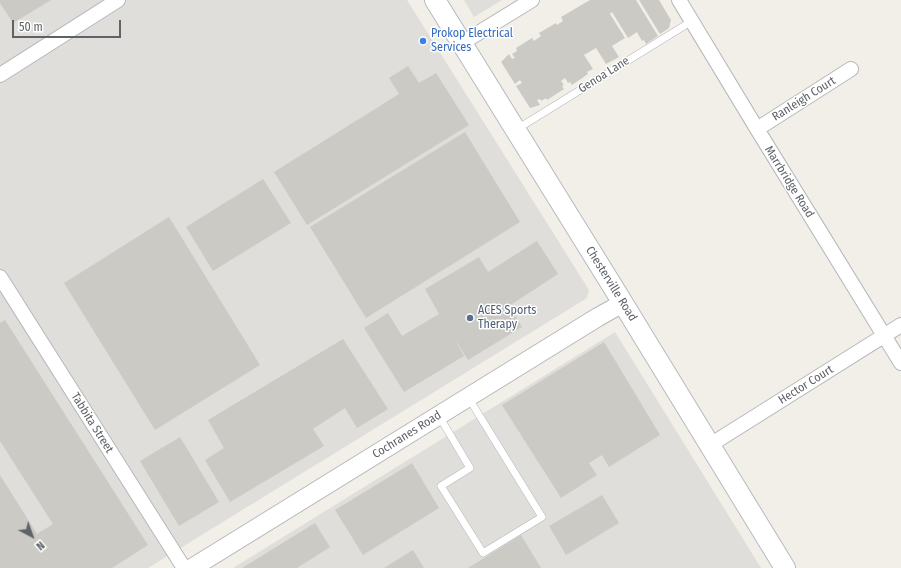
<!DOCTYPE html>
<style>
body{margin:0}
#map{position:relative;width:901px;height:568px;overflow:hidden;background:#f1efe8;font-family:"Fira Sans Condensed",sans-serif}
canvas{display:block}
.north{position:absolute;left:12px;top:516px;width:40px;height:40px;-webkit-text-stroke:3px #fff;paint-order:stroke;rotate:139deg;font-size:11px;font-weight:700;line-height:16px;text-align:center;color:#5f6368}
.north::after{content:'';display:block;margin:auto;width:14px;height:18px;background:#5f6368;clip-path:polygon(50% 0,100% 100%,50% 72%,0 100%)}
.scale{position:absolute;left:12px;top:20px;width:109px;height:18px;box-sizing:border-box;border:2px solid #5f6368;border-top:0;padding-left:5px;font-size:12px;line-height:14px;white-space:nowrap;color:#5f6368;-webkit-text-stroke:3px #fff;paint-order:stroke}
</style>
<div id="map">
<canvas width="901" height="568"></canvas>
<div class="north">N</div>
<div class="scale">50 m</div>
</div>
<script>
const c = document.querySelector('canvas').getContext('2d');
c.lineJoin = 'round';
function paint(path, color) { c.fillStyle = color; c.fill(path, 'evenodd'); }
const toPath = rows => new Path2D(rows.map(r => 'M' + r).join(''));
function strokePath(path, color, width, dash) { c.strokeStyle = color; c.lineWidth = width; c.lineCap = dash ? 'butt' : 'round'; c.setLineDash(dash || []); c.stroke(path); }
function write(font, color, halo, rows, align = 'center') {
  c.font = font + ' "Fira Sans Condensed",sans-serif'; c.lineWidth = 3; c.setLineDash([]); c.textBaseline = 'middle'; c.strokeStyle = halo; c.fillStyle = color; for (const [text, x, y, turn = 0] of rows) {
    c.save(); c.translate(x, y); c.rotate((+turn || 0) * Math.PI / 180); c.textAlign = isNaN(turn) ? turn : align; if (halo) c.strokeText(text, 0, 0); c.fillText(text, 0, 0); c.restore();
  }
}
const industrial = toPath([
 [0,0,407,0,589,290,587,298,148,568,0,568],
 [464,0,502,0,474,17],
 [615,332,761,568,233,568]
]);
const building = toPath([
 [0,0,51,0,13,23,0,3],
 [590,0,636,0,658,36,646,44,644,40,642,41,637,32,628,38,612,12,610,14,625,38,612,46,619,57,606,64,596,48,584,55,593,69,587,72,588,74,572,85,570,82,568,83,565,78,561,81,564,85,562,86,564,89,547,100,546,98,541,101,540,99,537,100,540,105,530,108,516,86,522,83,520,80,515,84,501,62,509,54,512,59,515,58,512,54,517,51,516,48,532,38,534,41,541,36,539,33,556,23,557,25,563,21,561,17],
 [639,0,659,0,671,20,669,28,660,34],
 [408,66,419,83,436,73,469,125,307,225,274,172,399,94,389,78],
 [465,132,520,222,366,318,310,227],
 [263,179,291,223,213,271,186,227],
 [169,217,260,365,155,430,64,283],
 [537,241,558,274,509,306,522,327,468,360,454,338,464,356,404,392,364,328,388,313,402,336,439,314,425,289,479,257,488,272],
 [5,320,148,545,112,568,0,568,0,475,37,534,53,524,0,441,0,323],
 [343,339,388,409,357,428,345,408,313,429,324,446,230,502,205,460,224,448,208,420],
 [604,342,660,435,609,467,602,455,589,463,597,475,561,498,502,405],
 [180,437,219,502,179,526,140,461],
 [412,463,439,508,363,555,335,510],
 [602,495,619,523,566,555,549,526],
 [315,523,330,547,297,568,242,568],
 [521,535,541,568,468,568],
 [413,550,424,568,384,568]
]);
const service = toPath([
 [517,129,692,21],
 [439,416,470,468,441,486,483,553,542,517,468,397]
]);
const minor = toPath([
 [679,0,757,129,901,363],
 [462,43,532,0],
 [0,75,118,0],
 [757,129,851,69],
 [0,277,184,568],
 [710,445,901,325]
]);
const tertiary = toPath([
 [192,568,598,317,623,303]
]);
const secondary = toPath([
 [435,0,613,287,785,568]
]);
const markers = [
 [423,41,4,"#3f7fe0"],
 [470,318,4,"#5c6f8a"]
];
const shopNames = [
 ["Prokop Electrical",431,34],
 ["Services",431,48]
];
const streetNames = [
 ["Genoa Lane",604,75,-32],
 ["Ranleigh Court",804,99,-32],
 ["Marrbridge Road",789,182,58],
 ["Chesterville Road",611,284,58],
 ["Hector Court",806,385,-32],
 ["Tabbita Street",92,423,58],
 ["Cochranes Road",407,435,-32]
];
const serviceNames = [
 ["ACES Sports",478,311],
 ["Therapy",478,325]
];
paint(industrial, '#e0deda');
paint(building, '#cccac5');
strokePath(service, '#b5b8bc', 8);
strokePath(minor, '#b5b8bc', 16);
strokePath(tertiary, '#b5b8bc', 20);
strokePath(secondary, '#b6babf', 22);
strokePath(service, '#fff', 7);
strokePath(minor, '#fff', 14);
strokePath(tertiary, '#fff', 18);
strokePath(secondary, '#fff', 20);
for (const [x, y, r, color] of markers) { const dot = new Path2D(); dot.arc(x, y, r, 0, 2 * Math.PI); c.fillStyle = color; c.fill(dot); strokePath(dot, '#fff', 1.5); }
write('12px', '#366cbe', '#fff', shopNames, 'left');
write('12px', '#5f6368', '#fff', streetNames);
write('12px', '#4e5e75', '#fff', serviceNames, 'left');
</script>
